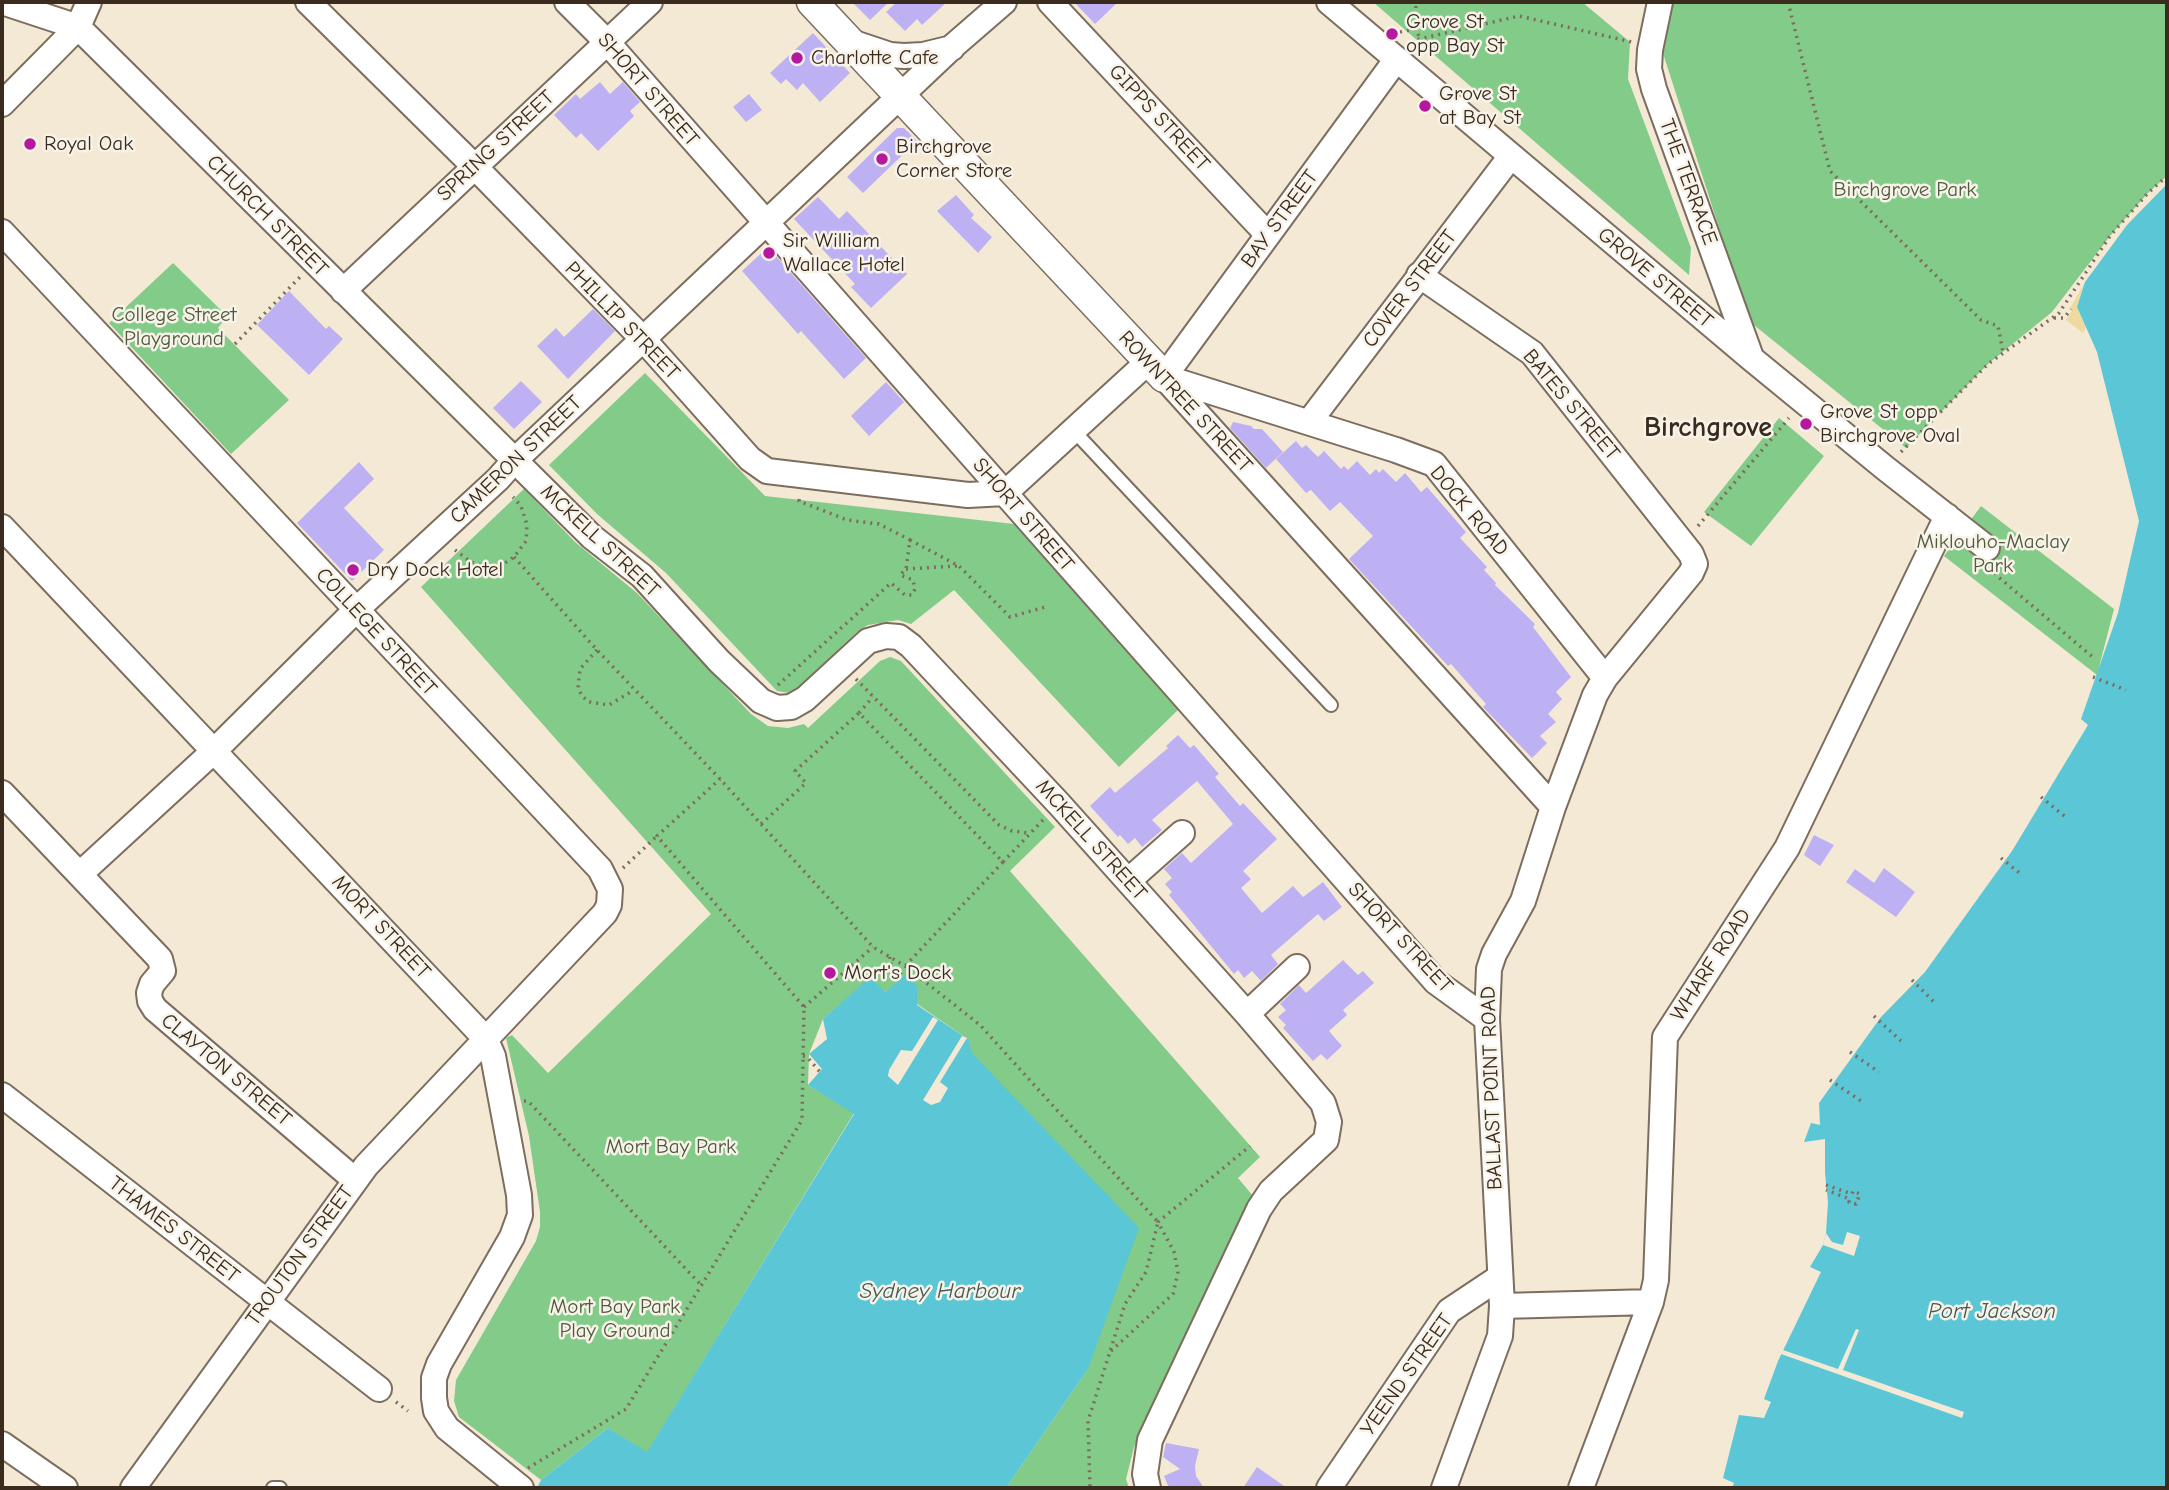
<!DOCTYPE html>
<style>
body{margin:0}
#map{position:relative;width:2169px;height:1490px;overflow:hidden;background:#f4e9d5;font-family:"Comic Neue",sans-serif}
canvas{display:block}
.frame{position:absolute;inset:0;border:4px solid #3b2a1e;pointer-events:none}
</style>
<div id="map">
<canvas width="2169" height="1490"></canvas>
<div class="frame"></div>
</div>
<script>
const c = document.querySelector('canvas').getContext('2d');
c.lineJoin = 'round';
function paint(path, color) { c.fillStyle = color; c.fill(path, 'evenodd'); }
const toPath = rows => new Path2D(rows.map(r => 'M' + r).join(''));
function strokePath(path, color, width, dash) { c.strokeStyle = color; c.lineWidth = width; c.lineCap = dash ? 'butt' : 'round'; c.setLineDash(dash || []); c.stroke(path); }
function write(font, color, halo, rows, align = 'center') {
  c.font = font + ' "Comic Neue",sans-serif'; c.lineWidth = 5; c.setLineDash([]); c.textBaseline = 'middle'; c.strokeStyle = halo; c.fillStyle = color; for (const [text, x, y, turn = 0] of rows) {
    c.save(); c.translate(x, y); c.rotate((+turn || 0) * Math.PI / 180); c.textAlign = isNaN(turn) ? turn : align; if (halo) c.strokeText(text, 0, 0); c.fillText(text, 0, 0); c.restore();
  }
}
const green = toPath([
 [1373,2,1582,2,1630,42,1628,79,1691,248,1689,275],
 [1670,2,2167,2,2167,176,2148,193,2110,236,2052,312,1988,364,1906,448,1749,321,1660,44],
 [173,263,227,316,218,328,289,400,231,454,109,323],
 [645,373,765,496,1014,524,1178,710,1119,767,954,590,911,624,898,620,868,625,857,632,795,690,789,693,777,691,666,573,597,514,549,465],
 [1779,418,1824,456,1751,546,1704,512],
 [524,489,575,542,637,593,751,714,768,726,788,728,804,724,808,728,880,661,890,657,901,661,1055,827,1010,871,1260,1157,1238,1178,1253,1196,1134,1447,1126,1479,1129,1488,1006,1488,1088,1369,970,1052,969,1040,917,1004,917,986,886,992,870,978,823,1019,809,1054,808,1085,854,1113,647,1453,608,1428,541,1480,459,1417,454,1401,456,1380,536,1241,540,1227,540,1212,529,1136,506,1038,512,1035,548,1073,711,914,421,587],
 [1981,506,2114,609,2097,675,1944,556]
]);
const sand = toPath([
 [2085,282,2077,307,2086,328,2083,333,2066,320,2072,311,2070,308]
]);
const water = toPath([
 [2167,184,2167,1488,1732,1488,1734,1483,1723,1478,1739,1415,1764,1418,1771,1402,1764,1399,1778,1361,1821,1272,1810,1267,1823,1245,1826,1233,1828,1202,1825,1173,1825,1139,1804,1142,1811,1123,1820,1125,1819,1103,1881,1017,1925,972,2012,851,2088,725,2081,719,2118,613,2139,521,2097,352,2077,307,2085,282,2127,225],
 [906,974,917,986,917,1005,969,1040,971,1052,1139,1228,1088,1369,1006,1488,537,1488,541,1480,608,1428,647,1452,854,1114,808,1085,822,1069,809,1054,827,1039,823,1019,870,977,886,992]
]);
const pier = toPath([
 [933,1017,938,1020,898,1085,888,1076,889,1070,901,1050,912,1051],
 [962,1036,967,1038,940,1082,948,1088,940,1102,931,1105,923,1100],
 [1847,1232,1860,1236,1854,1256,1823,1245,1826,1233,1832,1242,1843,1245],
 [1856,1329,1859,1330,1843,1370,1964,1412,1962,1418,1781,1354,1783,1350,1838,1369]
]);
const building = toPath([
 [852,2,889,2,870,20],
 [897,2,947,2,922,25,917,19,905,31,886,12],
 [1074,2,1118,2,1095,24],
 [813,33,850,73,820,102,803,83,797,90,786,79,781,84,770,73],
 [600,82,610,94,623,82,640,102,630,111,634,116,598,151,581,133,576,138,554,115,576,94,580,99],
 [749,94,762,110,746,122,733,107],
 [897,128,904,128,917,141,863,193,847,177],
 [956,195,974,215,971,218,992,237,978,253,937,211],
 [818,197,839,219,847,211,907,274,871,308,851,287,855,284,794,219],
 [768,247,866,358,844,379,801,331,798,334,742,271],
 [289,291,326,329,329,326,343,339,309,375,257,325],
 [593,309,615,331,568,379,537,346,556,328,564,337],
 [521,381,542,402,514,429,493,408],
 [886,382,904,402,869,436,851,416],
 [1233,422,1251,426,1254,429,1262,429,1283,452,1266,468,1230,428],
 [1296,441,1302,448,1306,445,1318,457,1324,451,1341,469,1344,466,1348,470,1357,461,1370,475,1376,469,1379,473,1383,469,1396,482,1405,473,1421,492,1427,487,1466,532,1460,538,1487,567,1484,570,1496,583,1495,585,1535,624,1533,627,1571,677,1556,692,1562,699,1548,714,1556,722,1540,736,1547,743,1532,758,1483,707,1486,704,1451,664,1448,666,1349,559,1373,536,1340,502,1330,511,1311,490,1306,493,1276,459],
 [359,462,374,479,344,508,384,550,352,581,297,523],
 [1178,735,1190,748,1194,745,1219,774,1215,777,1240,806,1243,803,1277,839,1243,871,1251,879,1241,888,1262,913,1293,886,1303,897,1323,882,1342,907,1324,921,1318,914,1271,955,1278,964,1261,981,1252,971,1244,978,1238,970,1234,974,1169,895,1172,892,1165,884,1172,878,1164,869,1182,853,1191,863,1233,824,1197,781,1152,820,1162,830,1142,847,1135,838,1128,844,1120,835,1118,837,1090,806,1110,787,1115,793,1168,748,1166,746],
 [1814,835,1834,845,1820,866,1804,855],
 [1884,868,1915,892,1896,917,1846,882,1855,869,1874,883],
 [1343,960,1358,975,1363,971,1374,983,1343,1010,1347,1015,1329,1031,1342,1046,1327,1060,1321,1054,1313,1061,1283,1028,1286,1025,1278,1017,1286,1010,1280,1004,1299,985,1306,993],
 [1166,1443,1199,1449,1195,1466,1196,1476,1204,1488,1169,1488,1164,1476,1180,1469,1163,1457],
 [1257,1467,1287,1488,1243,1488]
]);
const path = toPath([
 [1788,2,1830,171,1981,320,1998,326,2003,352],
 [1415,29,1416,2],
 [1400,32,1415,29,1420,38],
 [1412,43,1415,40,1519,16,1632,42],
 [2054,318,2064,318,2071,309],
 [235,344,300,277],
 [1901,452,1988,364,2059,313,2110,236,2148,193,2167,176],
 [1698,526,1789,418],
 [910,540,959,566,1010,617,1045,607],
 [455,550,471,562,486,567,502,565,514,557,526,541,527,525,521,506,513,497],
 [514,557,597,650,720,779,873,947,905,966,980,1025,1158,1222,1146,1272,1125,1304,1088,1421,1090,1488],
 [1993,566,1996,575,2095,659],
 [906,569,957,566],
 [597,650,580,669,578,688,582,696,589,702,609,705,634,690],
 [2093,677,2126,690],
 [856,679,999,825,1012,831,1029,833],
 [778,685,891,583,905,595,912,595,915,589,913,580,900,575,906,569,910,540,879,524,847,520,799,501,800,495],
 [859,713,873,697],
 [2041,797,2068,819],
 [761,824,806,783,795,771,859,713,1003,862,905,966],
 [2001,858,2022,875],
 [1003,862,1043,820],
 [623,868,657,836],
 [890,957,889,962,903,976],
 [1912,980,1935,1003],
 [804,1007,873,947],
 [1874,1016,1901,1041],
 [1850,1052,1879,1072],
 [803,1056,807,1057,820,1072],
 [1830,1080,1861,1101],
 [524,1101,528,1101,701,1285],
 [1826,1185,1852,1194,1853,1191,1860,1194,1856,1204,1849,1202,1850,1199,1826,1190],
 [1111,1351,1173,1294,1178,1272,1174,1252,1158,1222,1250,1146],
 [396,1402,408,1411],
 [528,1468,626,1409,802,1120,804,1007,657,836,720,779]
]);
const service = toPath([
 [1074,431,1331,705],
 [273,1488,280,1488]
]);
const minor = toPath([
 [2,2,78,27,592,537,642,576,719,661,761,701,777,708,791,707,805,699,868,641,886,636,899,637,911,646,1060,805,1247,1014,1323,1103,1329,1122,1326,1140,1271,1191,1259,1209,1150,1440,1145,1474,1148,1488],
 [308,2,475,167,643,339,750,459,767,471,968,495,1005,493,1149,361],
 [567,2,607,42,1436,982,1487,1019],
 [1050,2,1268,235],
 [1329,2,1752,359,1885,468,1987,548],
 [1660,2,1650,50,1649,69,1654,89,1751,357],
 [851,42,890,55,904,56,923,55,952,48],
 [2,104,78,27,89,2],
 [2,232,600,869,610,889,609,905,605,913,366,1166,133,1488],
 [1419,275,1532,353,1691,554,1695,564,1691,573,1605,678,1595,695,1553,807,1523,901,1494,954,1489,969,1487,1019,1502,1306,1500,1336,1444,1488],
 [343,291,650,2],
 [1164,377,1553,807],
 [1164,377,1396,450,1434,464,1605,678],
 [1164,377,1396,60],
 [1309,422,1511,156],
 [2,527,485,1038,493,1056,519,1195,520,1215,512,1237,439,1364,434,1378,434,1398,436,1411,447,1428,521,1488],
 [2,793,160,959,163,971,152,984,149,993,150,1001,155,1009,355,1180],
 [80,874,215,750,356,610,498,479,514,461,952,47,1004,2],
 [1128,881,1182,833],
 [1247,1014,1297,967],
 [2,1095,379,1389],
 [1502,1306,1651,1302],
 [2,1444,65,1488],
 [1329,1488,1449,1311,1500,1277],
 [1581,1488,1651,1302,1656,1280,1665,1037,1787,848,1947,516]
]);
const tertiary = toPath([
 [812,2,1164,377]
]);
const markers = [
 [1392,34,7,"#b5179e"],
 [797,58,7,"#b5179e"],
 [1425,106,7,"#b5179e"],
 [30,144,7,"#b5179e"],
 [882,159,7,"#b5179e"],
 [769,253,7,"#b5179e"],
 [1806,424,7,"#b5179e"],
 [353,570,7,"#b5179e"],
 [830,973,7,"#b5179e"]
];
const poiNames = [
 ["Grove St",1406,22],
 ["opp Bay St",1406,46],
 ["Charlotte Cafe",811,58],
 ["Grove St",1439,94],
 ["at Bay St",1439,118],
 ["Royal Oak",44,144],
 ["Birchgrove",896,147],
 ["Corner Store",896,171],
 ["Sir William",783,241],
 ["Wallace Hotel",783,265],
 ["Grove St opp",1820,412],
 ["Birchgrove Oval",1820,436],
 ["Dry Dock Hotel",367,570],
 ["Mort's Dock",844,973]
];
const streetNames = [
 ["SHORT STREET",648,90,49],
 ["GIPPS STREET",1159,118,47],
 ["SPRING STREET",496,146,-43],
 ["THE TERRACE",1688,182,70],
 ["CHURCH STREET",267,216,45],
 ["BAY STREET",1280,219,-54],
 ["GROVE STREET",1655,278,40],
 ["COVER STREET",1410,289,-53],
 ["PHILLIP STREET",622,321,46],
 ["ROWNTREE STREET",1185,402,47],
 ["BATES STREET",1571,405,50],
 ["CAMERON STREET",516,460,-44],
 ["DOCK ROAD",1469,511,50],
 ["SHORT STREET",1023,515,49],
 ["MCKELL STREET",600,541,43],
 ["COLLEGE STREET",376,632,47],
 ["MCKELL STREET",1091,840,48],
 ["MORT STREET",381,927,47],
 ["SHORT STREET",1400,938,47],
 ["WHARF ROAD",1711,965,-57],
 ["CLAYTON STREET",226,1070,40],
 ["BALLAST POINT ROAD",1492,1088,-92],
 ["THAMES STREET",174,1230,38],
 ["TROUTON STREET",300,1256,-54],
 ["YEEND STREET",1407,1375,-55]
];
const parkNames = [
 ["Birchgrove Park",1905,190],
 ["College Street",174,315],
 ["Playground",174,339],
 ["Miklouho-Maclay",1993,542],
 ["Park",1993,566],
 ["Mort Bay Park",671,1147],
 ["Mort Bay Park",615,1307],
 ["Play Ground",615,1331]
];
const waterNames = [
 ["Sydney Harbour",940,1291],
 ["Port Jackson",1992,1311]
];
const districtNames = [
 ["Birchgrove",1708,428]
];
paint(green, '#82cb88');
paint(sand, '#eeda9e');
paint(water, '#5bc6d5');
paint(pier, '#f4e9d5');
paint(building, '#bdb1f4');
strokePath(service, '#7c6d5e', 16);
strokePath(minor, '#7c6d5e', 28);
strokePath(tertiary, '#7c6d5e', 33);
strokePath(path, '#7c6d5e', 3.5, [2, 5]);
strokePath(service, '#fff', 12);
strokePath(minor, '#fff', 24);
strokePath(tertiary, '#fff', 30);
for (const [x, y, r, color] of markers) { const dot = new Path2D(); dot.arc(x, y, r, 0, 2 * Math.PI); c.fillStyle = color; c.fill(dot); strokePath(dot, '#f7f3e8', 2.5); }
write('21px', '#3b2a1e', '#f7f3e8', poiNames, 'left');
write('21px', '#3b2a1e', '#f7f3e8', streetNames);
write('21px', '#505a3e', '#f7f3e8', parkNames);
write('italic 23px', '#455955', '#f7f3e8', waterNames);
write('bold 28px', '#3b2a1e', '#f7f3e8', districtNames);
</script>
